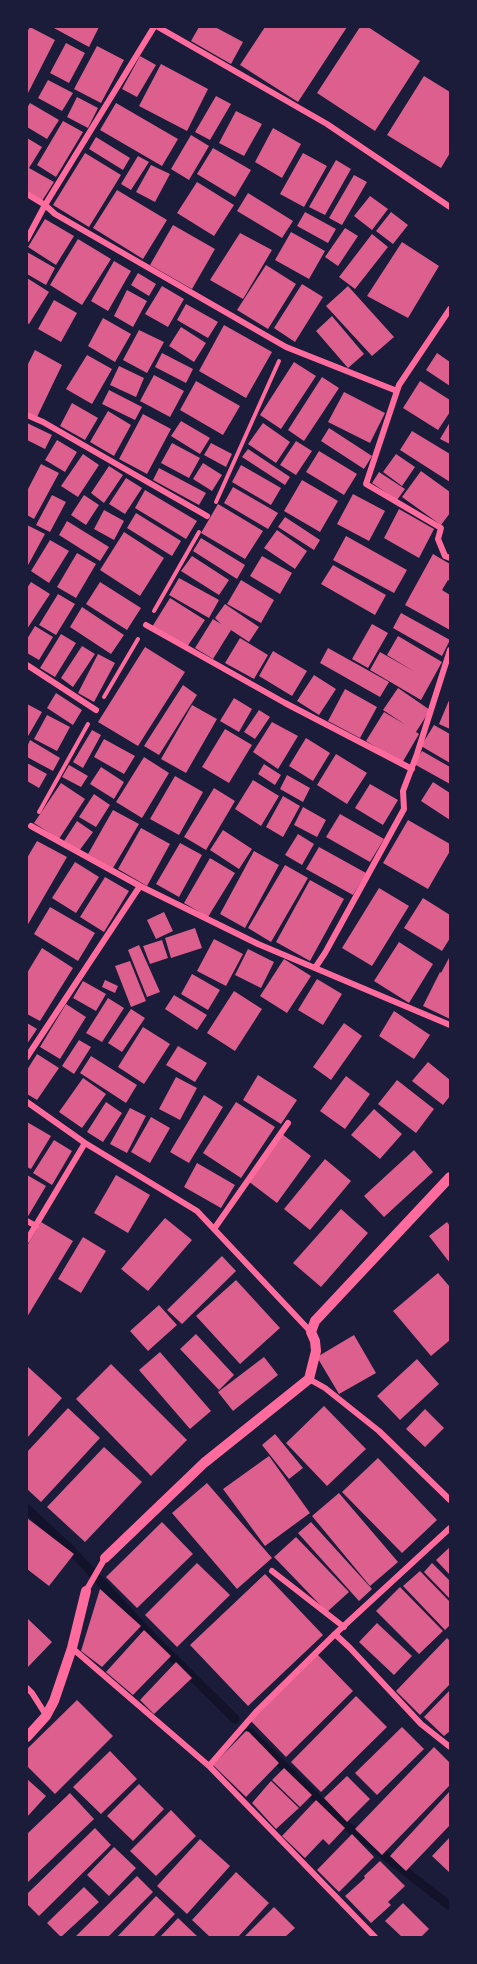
<!DOCTYPE html>
<style>
body{margin:0}
#map{position:relative;width:477px;height:1964px;overflow:hidden;background:#1b1b3a;font-family:Barlow,sans-serif}
canvas{display:block}
.frame{position:absolute;inset:0;border:28px solid #1b1b3a;pointer-events:none}
</style>
<div id="map">
<canvas width="477" height="1964"></canvas>
<div class="frame"></div>
</div>
<script>
const c = document.querySelector('canvas').getContext('2d');
c.lineJoin = 'round';
const toPath = rows => new Path2D(rows.map(r => 'M' + r).join(''));
function strokePath(path, color, width, dash) { c.strokeStyle = color; c.lineWidth = width; c.lineCap = dash ? 'butt' : 'round'; c.setLineDash(dash || []); c.stroke(path); }
function paint(path, color) { c.fillStyle = color; c.fill(path, 'evenodd'); }
const stream = toPath([
 [27,1509,71,1550,154,1639,235,1719],
 [249,1732,338,1819,450,1906]
]);
const building = toPath([
 [30,27,55,40,27,95,27,32],
 [52,27,99,27,89,47],
 [199,27,215,27,243,42,231,64,191,41],
 [265,27,347,27,298,102,240,65],
 [360,27,368,27,420,61,375,131,317,93],
 [66,43,85,53,69,83,50,73],
 [97,46,124,60,101,103,74,89],
 [140,56,156,65,137,97,122,89],
 [161,64,208,89,187,131,139,106],
 [424,76,450,92,450,153,441,168,387,135],
 [48,80,73,93,62,111,38,98],
 [216,96,231,104,210,140,195,132],
 [77,97,98,108,88,128,67,117],
 [30,103,59,120,47,139,27,127,27,108],
 [116,103,178,139,162,166,100,130],
 [236,111,262,124,244,156,219,143],
 [63,121,83,132,56,177,37,165],
 [273,128,301,144,282,178,255,162],
 [191,135,209,146,189,180,171,169],
 [96,137,130,158,123,170,89,149],
 [27,138,42,147,29,168,54,182,42,201,27,192],
 [213,148,251,170,235,197,197,174],
 [85,153,121,175,89,227,53,205],
 [303,153,327,166,304,207,280,194],
 [138,156,149,162,131,190,121,184],
 [336,160,351,169,325,215,309,207],
 [151,165,170,174,155,202,136,192],
 [354,175,367,182,342,225,329,218],
 [197,182,234,205,214,236,177,213],
 [117,190,167,220,143,259,93,228],
 [248,193,293,221,282,238,237,211],
 [370,196,388,209,372,230,354,216],
 [305,212,336,229,328,243,297,226],
 [391,212,408,225,393,244,376,231],
 [45,219,74,236,56,265,28,247],
 [173,225,215,249,192,289,150,265],
 [345,228,358,236,338,266,325,257],
 [291,232,325,251,309,279,275,260],
 [240,233,272,250,243,299,210,280],
 [372,234,388,247,355,289,339,277],
 [78,239,111,259,82,305,50,285],
 [402,242,439,266,408,318,367,296],
 [27,252,55,268,46,285,27,274],
 [114,261,131,271,108,311,91,301],
 [266,265,296,284,268,329,237,310],
 [138,273,156,284,149,296,131,285],
 [27,278,49,292,29,324,27,323],
 [302,284,323,297,295,342,274,328],
 [162,286,184,299,168,327,145,314],
 [348,286,394,337,372,356,326,306],
 [127,290,147,301,133,327,114,316],
 [54,300,77,313,61,342,38,329],
 [186,304,218,322,208,338,177,320],
 [332,316,364,354,348,368,316,331],
 [103,318,131,334,115,362,88,346],
 [224,325,272,352,246,398,199,371],
 [181,327,206,343,194,362,169,346],
 [139,330,164,342,147,373,123,360],
 [35,350,62,365,37,417,27,412,27,366],
 [162,353,193,369,186,383,155,367],
 [437,353,450,362,450,386,426,370],
 [87,355,112,369,92,404,66,389],
 [294,362,316,376,281,429,260,415],
 [119,366,144,378,136,397,110,385],
 [154,375,184,391,170,417,140,401],
 [322,377,339,388,304,441,288,430],
 [196,381,240,406,223,435,180,410],
 [420,381,450,400,450,412,438,430,403,408],
 [109,390,142,407,135,420,102,404],
 [344,392,385,413,370,443,328,422],
 [72,403,98,418,85,440,60,426],
 [108,411,131,425,114,456,90,442],
 [143,414,171,429,147,474,119,459],
 [181,421,210,438,200,454,171,436],
 [450,422,450,444,440,439],
 [27,423,52,435,45,449,27,440],
 [263,423,290,442,276,463,248,444],
 [329,428,372,456,364,469,321,441],
 [412,431,450,454,450,482,400,450],
 [57,440,77,452,65,472,45,460],
 [296,441,312,451,296,475,280,465],
 [172,443,200,458,189,478,161,463],
 [211,443,232,454,226,467,204,455],
 [248,449,290,477,285,485,242,457],
 [319,451,357,474,344,495,306,472],
 [83,454,99,465,78,497,61,486],
 [396,454,415,467,402,486,383,472],
 [203,463,222,475,212,491,193,479],
 [41,464,59,473,34,519,27,515,27,491],
 [241,465,281,488,271,505,232,482],
 [109,466,123,475,104,503,91,493],
 [159,468,206,493,199,505,153,480],
 [421,471,450,492,450,513,441,525,402,497],
 [379,472,405,489,397,500,372,483],
 [126,478,142,488,125,514,109,504],
 [302,480,338,501,320,532,284,511],
 [233,487,278,513,268,529,224,503],
 [145,490,197,521,186,539,135,508],
 [353,494,385,511,369,541,337,524],
 [52,495,66,502,50,532,36,525],
 [84,495,99,505,86,525,71,515],
 [218,504,263,531,245,559,201,533],
 [399,509,434,529,419,558,384,538],
 [104,510,124,521,114,540,94,529],
 [136,513,181,541,172,556,127,528],
 [285,517,320,540,314,550,278,527],
 [67,521,109,547,100,561,59,535],
 [27,525,45,534,27,567],
 [277,530,307,551,295,569,264,548],
 [124,532,164,558,140,596,100,570],
 [346,536,407,570,394,593,333,560],
 [201,538,245,565,237,579,193,551],
 [50,540,69,551,49,583,31,571],
 [77,553,96,564,76,598,57,587],
 [433,554,450,564,450,581,448,580,442,590,450,595,450,630,405,605],
 [192,556,229,580,219,595,181,571],
 [262,556,292,573,280,594,250,576],
 [333,565,386,595,375,615,321,584],
 [179,578,219,600,209,618,169,595],
 [241,580,274,600,261,623,227,604],
 [31,582,50,594,27,629,27,588],
 [100,582,141,608,127,630,86,604],
 [58,594,75,604,56,635,39,625],
 [170,598,205,620,187,647,152,627],
 [225,604,259,627,249,642,231,630,213,659,195,648,213,619,221,624,215,618],
 [82,607,124,635,111,654,70,627],
 [401,613,450,640,442,656,393,628],
 [372,624,388,633,368,668,352,659],
 [35,626,53,637,39,660,27,653,27,639],
 [61,634,76,643,55,677,40,668],
 [398,636,442,662,421,700,370,670,380,652,415,672,387,655],
 [240,638,268,655,254,679,225,663],
 [82,646,95,654,73,687,61,678],
 [145,647,185,672,138,746,98,722],
 [328,648,389,682,380,697,320,663],
 [273,651,307,671,292,696,259,676],
 [98,654,115,663,94,702,78,693],
 [314,675,336,689,319,715,297,701],
 [183,685,197,695,159,755,144,746],
 [398,688,430,710,416,732,419,734,402,763,366,741,384,712,406,725,383,710],
 [345,689,377,707,360,738,328,721],
 [56,693,82,710,73,725,47,708],
 [234,698,252,709,239,732,220,721],
 [450,698,450,729,439,724],
 [27,704,42,712,27,738],
 [192,705,217,719,186,773,161,759],
 [259,710,270,717,255,739,244,732],
 [47,715,70,727,57,751,34,739],
 [272,722,298,736,278,769,253,752],
 [434,725,450,734,450,763,421,746],
 [225,729,252,745,229,783,202,767],
 [92,730,101,735,83,768,73,762],
 [306,738,330,753,313,781,289,766],
 [104,739,135,756,124,774,94,757],
 [30,740,60,758,53,771,27,757,27,747],
 [422,751,450,767,450,784,414,764],
 [336,754,367,773,347,804,317,785],
 [144,757,169,773,142,818,116,802],
 [27,763,47,774,39,788,27,781],
 [264,764,281,775,275,785,258,774],
 [69,765,88,776,81,787,62,777],
 [101,767,124,782,114,799,90,784],
 [287,775,310,788,303,802,280,789],
 [175,776,203,792,179,835,150,819],
 [253,780,279,796,261,826,235,809],
 [433,782,450,793,450,820,421,801],
 [61,783,85,799,59,839,34,823],
 [370,784,398,800,383,825,355,808],
 [214,788,235,801,206,850,184,837],
 [94,794,110,805,96,827,79,817],
 [283,796,300,806,283,837,266,827],
 [303,807,326,820,317,837,294,825],
 [113,810,139,824,113,868,88,854],
 [340,814,384,839,370,862,326,837],
 [408,820,450,844,450,851,428,889,383,863],
 [77,821,93,832,79,851,64,841],
 [141,828,170,844,147,886,118,869],
 [223,830,252,849,239,869,210,850],
 [298,834,314,844,302,865,285,855],
 [37,841,67,857,27,926,27,858],
 [180,843,202,855,179,897,156,884],
 [319,847,366,873,353,895,306,869],
 [254,851,279,865,245,928,220,914],
 [210,858,235,873,208,917,184,903],
 [75,862,99,877,76,913,52,898],
 [285,865,308,878,271,942,248,928],
 [105,877,129,891,104,932,80,917],
 [310,880,344,899,310,961,276,942],
 [379,888,409,906,372,966,342,948],
 [423,898,450,915,450,938,442,951,404,928],
 [50,907,95,933,78,961,34,934],
 [164,912,173,931,156,939,147,920],
 [195,928,202,948,171,958,165,938],
 [214,939,243,954,226,986,197,971],
 [162,940,168,958,150,964,143,946],
 [399,942,433,964,409,1003,374,981],
 [139,945,160,992,147,997,128,950],
 [42,948,73,968,40,1021,27,1014,27,973],
 [248,949,274,962,261,988,235,975],
 [450,956,450,1019,423,1006,440,972,441,973],
 [284,959,311,976,287,1013,260,996],
 [130,961,146,1001,131,1007,115,966],
 [192,974,220,990,208,1010,181,994],
 [317,979,342,994,323,1025,298,1010],
 [105,980,118,986,115,993,102,987],
 [83,981,106,994,96,1011,73,998],
 [234,991,262,1009,235,1051,207,1033],
 [174,995,207,1015,197,1030,165,1009],
 [108,998,124,1008,102,1042,86,1033],
 [66,1004,86,1017,60,1059,40,1047],
 [131,1009,145,1018,122,1052,108,1043],
 [394,1011,430,1035,414,1059,379,1036],
 [27,1023,37,1029,27,1044],
 [344,1023,362,1036,331,1080,313,1067],
 [143,1027,170,1044,144,1084,118,1067],
 [79,1040,91,1047,74,1074,62,1066],
 [178,1046,207,1063,195,1082,166,1065],
 [37,1054,59,1068,37,1100,27,1094,27,1070],
 [91,1056,137,1085,126,1103,80,1073],
 [428,1062,450,1080,450,1096,443,1105,412,1081],
 [258,1075,297,1100,281,1124,243,1100],
 [346,1076,370,1094,345,1129,320,1111],
 [176,1077,197,1088,180,1120,159,1109],
 [83,1078,106,1094,82,1128,59,1112],
 [397,1080,434,1109,416,1133,378,1104],
 [204,1095,223,1107,189,1163,170,1152],
 [106,1102,122,1113,103,1142,87,1132],
 [236,1102,275,1127,241,1178,203,1153],
 [130,1108,146,1116,127,1153,110,1144],
 [374,1109,402,1134,380,1159,351,1135],
 [151,1117,170,1128,150,1163,131,1152],
 [27,1122,51,1136,31,1169,27,1167],
 [282,1134,311,1156,277,1203,248,1181],
 [54,1140,72,1151,52,1185,33,1173],
 [414,1150,433,1172,384,1217,364,1196],
 [325,1159,351,1181,310,1230,284,1209],
 [197,1163,235,1185,221,1208,184,1187],
 [27,1175,46,1186,27,1218],
 [116,1175,150,1195,128,1233,94,1213],
 [341,1209,368,1233,321,1287,293,1263],
 [165,1218,192,1240,148,1291,121,1269],
 [41,1222,73,1241,27,1317,27,1246],
 [447,1222,450,1226,450,1263,429,1236],
 [83,1237,106,1251,81,1293,58,1279],
 [222,1256,236,1271,182,1324,167,1310],
 [438,1273,450,1287,450,1340,431,1356,393,1311],
 [236,1280,280,1328,240,1364,196,1316],
 [159,1305,177,1325,148,1351,130,1331],
 [196,1334,234,1375,219,1390,180,1349],
 [354,1335,376,1373,339,1394,317,1357],
 [160,1352,211,1411,190,1429,139,1370],
 [264,1357,278,1375,233,1411,218,1392],
 [417,1359,439,1384,400,1420,377,1396],
 [111,1364,187,1440,151,1476,76,1399],
 [27,1366,62,1398,27,1438],
 [324,1406,366,1449,327,1486,286,1443],
 [68,1408,100,1438,41,1502,27,1489,27,1452],
 [425,1409,444,1428,425,1447,406,1429],
 [275,1434,303,1468,289,1479,262,1445],
 [104,1447,142,1482,85,1542,47,1507],
 [269,1456,310,1513,265,1546,223,1489],
 [378,1458,437,1520,402,1553,342,1492],
 [207,1483,272,1558,237,1589,172,1513],
 [339,1493,398,1562,370,1586,312,1516],
 [27,1518,74,1554,49,1586,27,1569],
 [162,1522,193,1554,137,1608,106,1577],
 [311,1522,372,1589,359,1601,298,1533],
 [296,1537,349,1592,327,1612,274,1557],
 [450,1547,450,1575,436,1560],
 [197,1563,230,1595,177,1647,145,1615],
 [432,1563,450,1581,450,1599,424,1572],
 [420,1571,450,1602,450,1625,445,1630,403,1586],
 [265,1574,323,1635,248,1706,190,1645],
 [400,1587,443,1631,419,1654,376,1611],
 [100,1589,141,1626,102,1667,81,1651],
 [27,1618,52,1642,28,1667,27,1666],
 [377,1623,412,1656,394,1675,359,1642],
 [144,1630,171,1656,133,1695,106,1672],
 [447,1638,450,1641,450,1684,420,1715,396,1691],
 [317,1654,353,1691,286,1757,250,1720],
 [176,1662,192,1678,154,1714,140,1700],
 [450,1690,450,1731,444,1736,424,1717],
 [356,1696,387,1727,321,1792,291,1762],
 [77,1700,113,1736,55,1794,27,1766,27,1749],
 [402,1727,424,1749,377,1795,355,1773],
 [246,1731,249,1732,279,1763,246,1797,213,1765],
 [434,1747,450,1763,450,1785,382,1855,355,1829],
 [110,1751,137,1779,101,1814,73,1787],
 [284,1768,312,1795,300,1807,272,1780],
 [347,1776,370,1799,347,1822,324,1798],
 [27,1779,46,1796,27,1817],
 [271,1781,299,1808,276,1829,252,1803],
 [139,1784,164,1809,133,1841,107,1816],
 [450,1791,450,1825,406,1871,390,1856],
 [70,1793,94,1819,27,1883,27,1834],
 [316,1800,345,1828,329,1845,323,1839,305,1858,282,1836],
 [171,1810,196,1836,156,1876,130,1851],
 [95,1828,111,1845,39,1916,27,1904,27,1894],
 [352,1834,374,1857,339,1892,317,1870],
 [450,1837,450,1873,432,1856],
 [200,1839,230,1866,187,1914,157,1886],
 [114,1847,136,1868,109,1896,87,1875],
 [380,1861,405,1886,388,1902,391,1905,371,1923,345,1896,365,1878,364,1876],
 [236,1872,269,1903,238,1937,210,1937,192,1920],
 [137,1876,153,1892,108,1937,75,1937],
 [84,1887,99,1902,61,1937,47,1923],
 [156,1896,175,1914,153,1937,117,1937],
 [403,1903,429,1929,421,1937,402,1937,385,1921],
 [274,1907,295,1928,285,1937,244,1937],
 [178,1918,198,1937,160,1937]
]);
const path = toPath([
 [216,502,279,361],
 [154,611,199,532],
 [104,697,138,639],
 [39,812,88,724]
]);
const minor = toPath([
 [158,27,327,124,450,207],
 [27,194,45,205,55,214,286,347,397,391],
 [27,239,45,205,154,27],
 [450,309,399,385,366,484,441,528,438,539,445,556,450,558],
 [27,415,43,422,207,516],
 [146,625,285,703,412,769],
 [27,665,96,710],
 [31,826,140,886,258,944,450,1025],
 [315,968,325,953,404,809,403,791,417,754,450,650],
 [27,1057,140,886],
 [27,1102,85,1143,197,1211,311,1332],
 [27,1221,36,1226],
 [214,1229,288,1123],
 [27,1240,85,1143],
 [309,1379,325,1388,379,1431,450,1500],
 [272,1571,344,1627],
 [86,1591,105,1558],
 [335,1634,350,1648,421,1724,450,1747],
 [72,1648,209,1766,375,1937],
 [27,1688,32,1693,46,1715],
 [209,1766,256,1712,335,1634,450,1528]
]);
const tertiary = toPath([
 [105,1558,204,1463,309,1379,316,1351,315,1341,311,1332,315,1321,450,1177],
 [27,1737,46,1716,54,1701,72,1648,86,1591]
]);
strokePath(stream, '#12122b', 9);
paint(building, '#dd5f8e');
strokePath(path, '#ff6b9d', 4);
strokePath(minor, '#ff6b9d', 6);
strokePath(tertiary, '#ff6b9d', 10);
</script>
